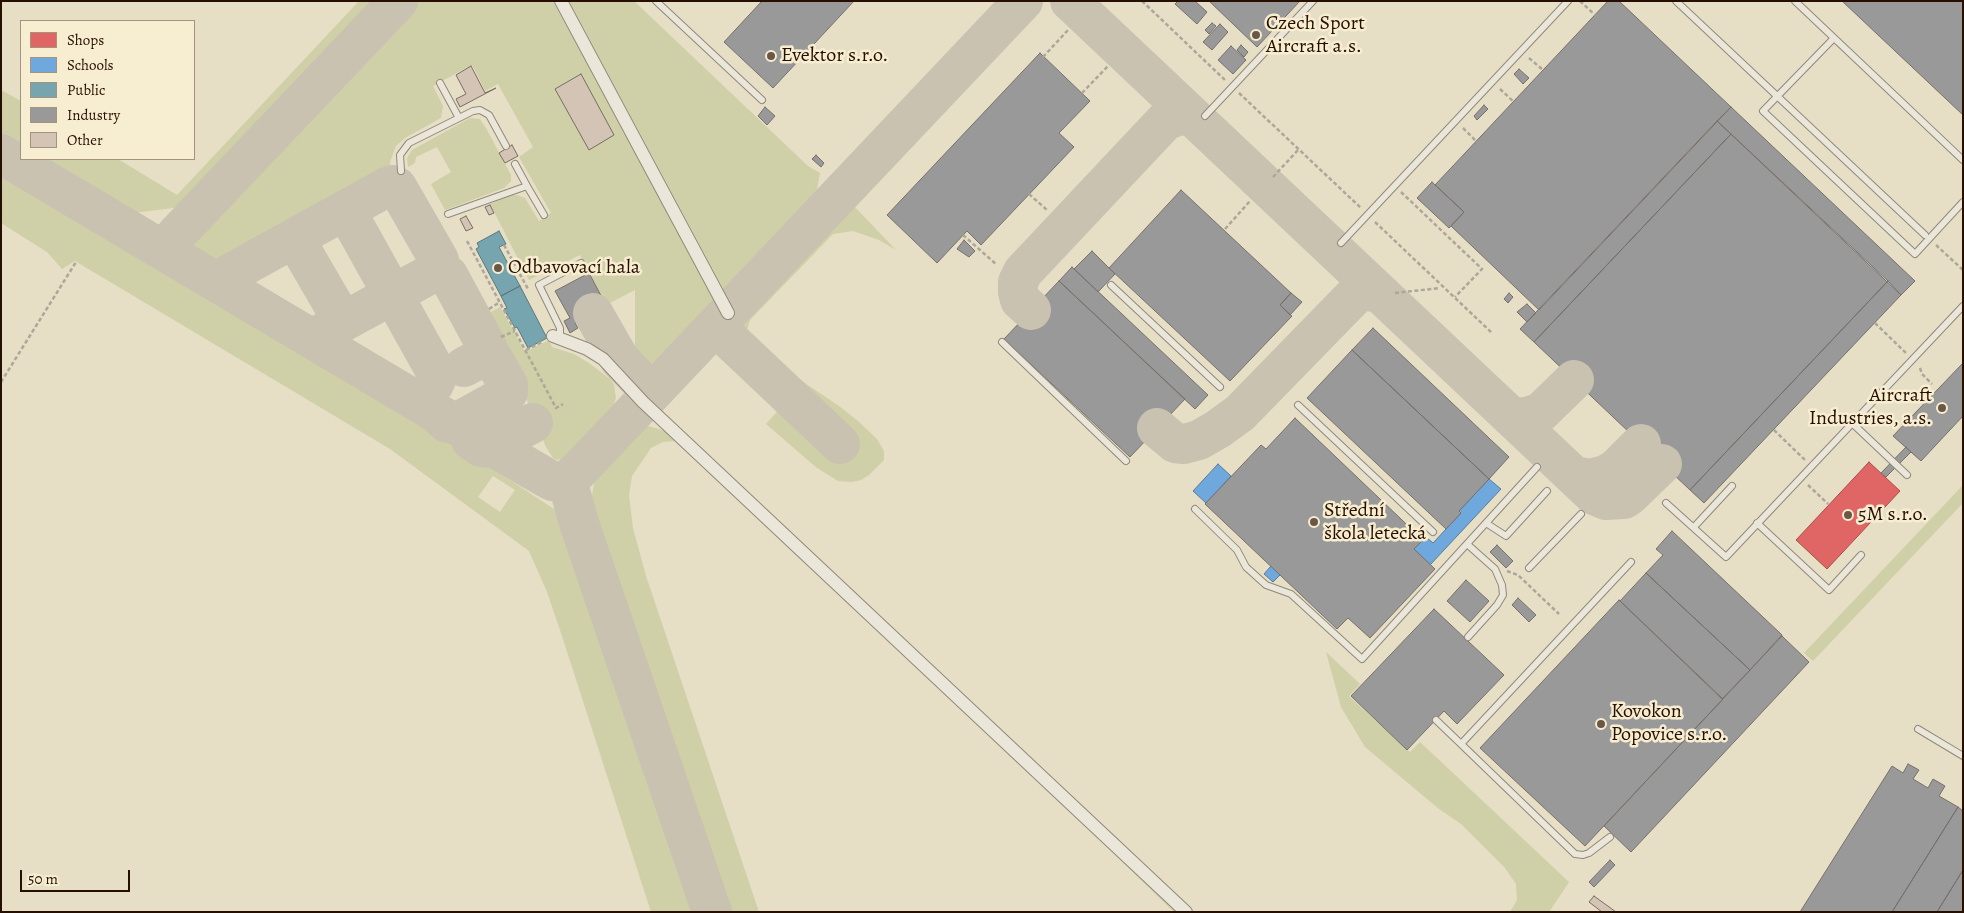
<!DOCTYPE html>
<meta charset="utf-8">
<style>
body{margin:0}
#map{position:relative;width:1964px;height:913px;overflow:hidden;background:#e6dec5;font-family:Alegreya,serif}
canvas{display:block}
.frame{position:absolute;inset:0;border:2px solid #270f00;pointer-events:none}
.legend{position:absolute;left:20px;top:20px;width:175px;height:140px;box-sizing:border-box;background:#f7edd1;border:1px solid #a4947d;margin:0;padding:6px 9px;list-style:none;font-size:15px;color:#270f00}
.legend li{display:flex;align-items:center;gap:10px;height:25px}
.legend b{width:25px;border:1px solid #a4947d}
.scale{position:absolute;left:20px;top:870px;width:110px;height:22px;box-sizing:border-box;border:2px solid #270f00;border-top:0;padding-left:6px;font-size:15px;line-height:18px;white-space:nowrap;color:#270f00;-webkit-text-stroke:4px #f7edd1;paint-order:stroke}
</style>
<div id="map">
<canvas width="1964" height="913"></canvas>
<div class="frame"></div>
<ul class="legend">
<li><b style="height:14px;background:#e06666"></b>Shops</li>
<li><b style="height:14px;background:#6fa8dc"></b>Schools</li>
<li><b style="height:14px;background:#76a5af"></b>Public</li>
<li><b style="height:14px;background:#999"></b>Industry</li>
<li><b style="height:14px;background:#d4c4b6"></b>Other</li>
</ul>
<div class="scale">50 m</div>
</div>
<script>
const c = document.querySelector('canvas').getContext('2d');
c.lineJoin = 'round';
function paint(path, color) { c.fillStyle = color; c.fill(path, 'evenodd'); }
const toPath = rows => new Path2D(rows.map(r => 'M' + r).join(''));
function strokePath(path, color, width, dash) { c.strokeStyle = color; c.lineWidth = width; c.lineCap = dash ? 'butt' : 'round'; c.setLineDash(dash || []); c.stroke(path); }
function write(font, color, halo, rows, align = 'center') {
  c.font = font + ' Alegreya,serif'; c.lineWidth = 5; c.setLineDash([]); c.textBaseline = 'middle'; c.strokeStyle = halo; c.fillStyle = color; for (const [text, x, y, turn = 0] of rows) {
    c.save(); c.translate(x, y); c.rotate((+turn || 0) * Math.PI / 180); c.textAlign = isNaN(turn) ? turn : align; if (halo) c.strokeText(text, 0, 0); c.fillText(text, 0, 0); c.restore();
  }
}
const green = toPath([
 [359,1,380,1,181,207,125,214,32,159,118,159,177,195],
 [416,1,553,1,715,301,658,362,646,364,637,357,635,349,635,290,606,305,580,255,529,280,490,204,509,195,517,195,525,198,539,221,551,213,519,157,533,147,498,84,485,91,472,65,433,86,443,106,441,118,405,138,396,146,390,162,392,176,232,262,221,265,211,265,191,252,193,236],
 [569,1,634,1,808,166,820,173,816,195,725,292],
 [1,90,21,101,21,152,1,141],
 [470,118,480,119,486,128,511,175,511,181,504,188,445,210,431,184,451,172,437,147,416,157,415,163,408,167,407,158,412,150],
 [1,168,421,416,448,439,560,513,573,534,574,534,704,908,700,912,651,912,561,633,547,592,529,551,390,449,75,261,62,269,47,252,1,223],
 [493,476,515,490,500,512,478,497],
 [852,204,896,250,879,240,853,231,833,234,750,320,747,330,749,337,769,359,839,406,858,421,877,439,884,451,884,460,869,475,861,480,852,482,838,481,817,468,766,424,786,402,836,452,840,444,847,440,752,350,742,338,741,330,745,319],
 [500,307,525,352,549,340,552,347,574,354,589,363,610,379,614,385,616,398,610,414,576,450,566,458,557,460,553,458,546,447,491,312],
 [648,426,666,431,678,441,663,442,651,448,632,476,629,495,633,528,646,576,759,912,720,912,589,529,592,528,591,502,595,477,637,431],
 [1963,485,1963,503,1813,661,1804,653],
 [1326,652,1360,684,1349,696,1410,752,1420,742,1569,882,1549,912,1510,912,1517,900,1516,884,1505,868,1461,824,1439,809,1365,747,1341,707],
 [1110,850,1119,858,1177,912,1174,912]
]);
const shops = toPath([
 [1869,462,1900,491,1827,569,1796,540,1869,462]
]);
const schools = toPath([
 [1218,464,1231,476,1206,503,1193,491,1218,464],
 [1489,479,1501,489,1430,565,1414,549,1426,537,1433,543,1461,513,1459,511,1489,479],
 [1271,566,1280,575,1273,582,1264,574,1271,566]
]);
const public = toPath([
 [499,231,506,244,499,247,520,286,501,296,476,249,479,247,477,243,499,231],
 [520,286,547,338,528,348,517,327,515,328,504,309,507,308,501,296,520,286]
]);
const industry = toPath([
 [762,1,854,1,773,88,724,42,762,1],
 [1178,1,1195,1,1207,12,1197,24,1175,4,1178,1],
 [1209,1,1300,1,1257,47,1209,1],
 [1608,1,1619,1,1731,107,1539,310,1451,226,1464,212,1435,185,1608,1],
 [1842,1,1963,1,1963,115,1842,1],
 [1212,23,1216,26,1209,34,1205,30,1212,23],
 [1220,24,1228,32,1212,50,1203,42,1220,24],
 [1241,45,1248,52,1244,57,1237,50,1241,45],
 [1231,46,1246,60,1233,74,1218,60,1231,46],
 [1040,53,1090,101,1059,133,1074,147,981,245,967,231,937,263,887,215,1040,53],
 [1519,69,1529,78,1523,84,1514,74,1519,69],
 [1484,105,1488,109,1477,120,1474,116,1484,105],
 [765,107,775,116,767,125,758,116,765,107],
 [1731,107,1915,281,1901,295,1717,121,1731,107],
 [1717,121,1731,134,1534,342,1520,329,1717,121],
 [1731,134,1888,281,1690,490,1534,342,1731,134],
 [816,155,824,163,821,167,812,159,816,155],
 [1432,182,1464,212,1449,228,1417,198,1432,182],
 [1181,190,1291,293,1280,305,1292,316,1230,381,1109,268,1181,190],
 [964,240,975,251,969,257,957,249,964,240],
 [1092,251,1115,274,1098,292,1074,269,1092,251],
 [1072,267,1208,395,1195,409,1059,281,1072,267],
 [589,273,606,305,575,323,578,328,570,333,564,321,570,318,555,291,589,273],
 [1059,281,1185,399,1130,457,1004,339,1059,281],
 [1888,281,1901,295,1704,503,1690,490,1888,281],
 [1291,293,1302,302,1290,315,1280,305,1291,293],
 [1509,293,1513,297,1508,303,1504,299,1509,293],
 [1527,304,1536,313,1527,322,1517,312,1527,304],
 [1373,328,1509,457,1489,479,1352,350,1373,328],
 [1352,350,1489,479,1459,511,1461,513,1446,529,1307,398,1352,350],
 [1963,363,1963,416,1921,461,1893,436,1963,363],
 [1295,418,1423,540,1414,549,1435,569,1370,638,1348,618,1337,629,1205,504,1261,445,1266,449,1295,418],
 [1906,447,1911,452,1886,477,1881,473,1906,447],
 [1672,531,1782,635,1750,670,1646,573,1663,555,1656,549,1672,531],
 [1497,545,1513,561,1506,568,1490,552,1497,545],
 [1646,573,1750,670,1722,699,1620,601,1646,573],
 [1466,580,1489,601,1470,622,1447,601,1466,580],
 [1518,598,1536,615,1529,622,1512,605,1518,598],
 [1619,600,1723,699,1585,846,1480,748,1619,600],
 [1434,609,1504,675,1457,724,1444,711,1407,750,1351,696,1434,609],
 [1782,636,1809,662,1631,852,1604,826,1782,636],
 [1908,764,1919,770,1913,779,1928,788,1933,779,1945,786,1939,796,1958,807,1892,912,1800,912,1892,766,1903,773,1908,764],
 [1958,807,1963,811,1963,870,1937,912,1892,912,1958,807],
 [1610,860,1615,865,1594,887,1589,882,1610,860],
 [1963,870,1963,912,1937,912,1963,870]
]);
const taxiway = toPath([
 [1070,1,1594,495,1606,500,1624,499,1630,495,1662,464],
 [1,154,531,469,552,481,558,482,567,480],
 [340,213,387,187,393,185,397,187,439,260,439,267,436,271],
 [290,241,298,244,338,313,339,319,336,326],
 [179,259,172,248,173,241,176,235,398,1],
 [213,280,220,279,340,213,345,213,349,216,389,288,387,298,392,298,397,302,436,372,437,377,434,384],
 [1031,310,1020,300,1018,292,1018,282,1023,272,1165,121,1179,115,1193,117],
 [593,313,620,360,652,393],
 [715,326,840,444],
 [309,336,317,336,436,271,441,271,448,275,487,347,487,351,484,356],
 [437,414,447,423,454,424,501,398,508,392,508,385,492,357,484,356,464,367],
 [1510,416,1523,418,1540,413,1574,380],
 [1157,428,1175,443,1184,444,1199,440,1218,429,1240,413,1357,293,1366,290,1381,294],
 [471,440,481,447,486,448,533,423],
 [1574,476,1590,479,1606,475,1616,469,1641,444],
 [712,912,579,523,567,480,578,471,1023,1]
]);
const building = toPath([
 [471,66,485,93,496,88,460,107,456,99,466,94,456,75,471,66],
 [581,74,614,135,589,150,555,89,581,74],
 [512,145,518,156,505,163,499,153,512,145],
 [490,205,494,213,489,215,485,207,490,205],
 [466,216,473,228,466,231,460,219,466,216],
 [1594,896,1616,912,1602,912,1589,902,1594,896]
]);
const path = toPath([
 [1142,1,1226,81],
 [1580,1,1595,15],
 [1043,57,1069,29],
 [1529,58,1543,70],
 [1500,89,1514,102],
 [1082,93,1108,66],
 [1239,93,1361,208],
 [1463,128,1476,141],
 [1273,177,1299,149],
 [1401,192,1482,269,1455,297],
 [1029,194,1047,210],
 [1375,222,1492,333],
 [1225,229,1250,201],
 [963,235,997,265],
 [467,241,556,408,563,404],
 [504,245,528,289],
 [1936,245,1963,270],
 [1395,293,1440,288],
 [489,309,500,302],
 [1875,323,1906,353],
 [501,337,515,331],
 [526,350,542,342],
 [1920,368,1922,374,1932,384],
 [1,382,76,262],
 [1774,430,1805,460],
 [1808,485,1828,504],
 [1507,571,1518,575,1559,614]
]);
const lane = toPath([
 [656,1,762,100],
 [1676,1,1925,235],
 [1795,1,1963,160],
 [1834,38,1763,111,1915,254,1963,202],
 [440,83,459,118],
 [1205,116,1313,1],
 [515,164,527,186],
 [401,171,400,155,409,143,473,111,480,110,489,115,506,146],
 [448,214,527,186,544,215],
 [1341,243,1568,1],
 [1111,285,1220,387],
 [560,339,560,328,539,285,581,263],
 [1002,342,1126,461],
 [1298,405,1433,532],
 [1852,423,1907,475],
 [1666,503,1726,557,1963,306],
 [1195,509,1237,550,1246,567,1266,585,1291,594,1362,659,1537,467],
 [1486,523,1506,536,1547,491],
 [1757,523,1829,590,1861,555],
 [1694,527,1732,486],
 [1467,544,1495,569,1502,585,1503,595,1497,605,1468,637],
 [1529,568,1581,514],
 [1436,720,1461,744],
 [1918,729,1963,756],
 [1610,837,1589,853,1583,855,1575,854,1461,744,1631,562]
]);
const street = toPath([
 [561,1,728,313],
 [553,336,587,349,603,359,643,402,1186,912]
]);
const markers = [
 [1256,35,5,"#6a5745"],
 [771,56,5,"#6a5745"],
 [498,268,5,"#6a5745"],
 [1942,408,5,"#6a5745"],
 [1848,515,5,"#6a5745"],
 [1314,522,5,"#6a5745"],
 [1601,724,5,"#6a5745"]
];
const poiNames = [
 ["Czech Sport",1266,24],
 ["Aircraft a.s.",1266,47],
 ["Evektor s.r.o.",781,56],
 ["Odbavovací hala",508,268],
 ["Aircraft",1932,396,"right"],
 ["Industries, a.s.",1932,419,"right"],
 ["Střední",1324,511],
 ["škola letecká",1324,534],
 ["5M s.r.o.",1858,515],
 ["Kovokon",1611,712],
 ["Popovice s.r.o.",1611,735]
];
paint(green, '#cfd0a7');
paint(shops, '#e06666');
strokePath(shops, '#a84c47', 1);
paint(schools, '#6fa8dc');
strokePath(schools, '#597a9a', 1);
paint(public, '#76a5af');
strokePath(public, '#5e787a', 1);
paint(industry, '#999');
strokePath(industry, '#77706b', 1);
strokePath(taxiway, '#cac2b0', 40);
paint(building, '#d4c4b6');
strokePath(building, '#766e60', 1);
strokePath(lane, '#91897a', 8);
strokePath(street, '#91897a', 14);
strokePath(path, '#ada79a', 2.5, [4, 2.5]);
strokePath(lane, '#eae6d9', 6);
strokePath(street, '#eae6d9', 12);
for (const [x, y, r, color] of markers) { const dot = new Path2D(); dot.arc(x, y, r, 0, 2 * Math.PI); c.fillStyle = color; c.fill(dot); strokePath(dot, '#f7edd1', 2); }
write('20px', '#270f00', '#f7edd1', poiNames, 'left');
</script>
